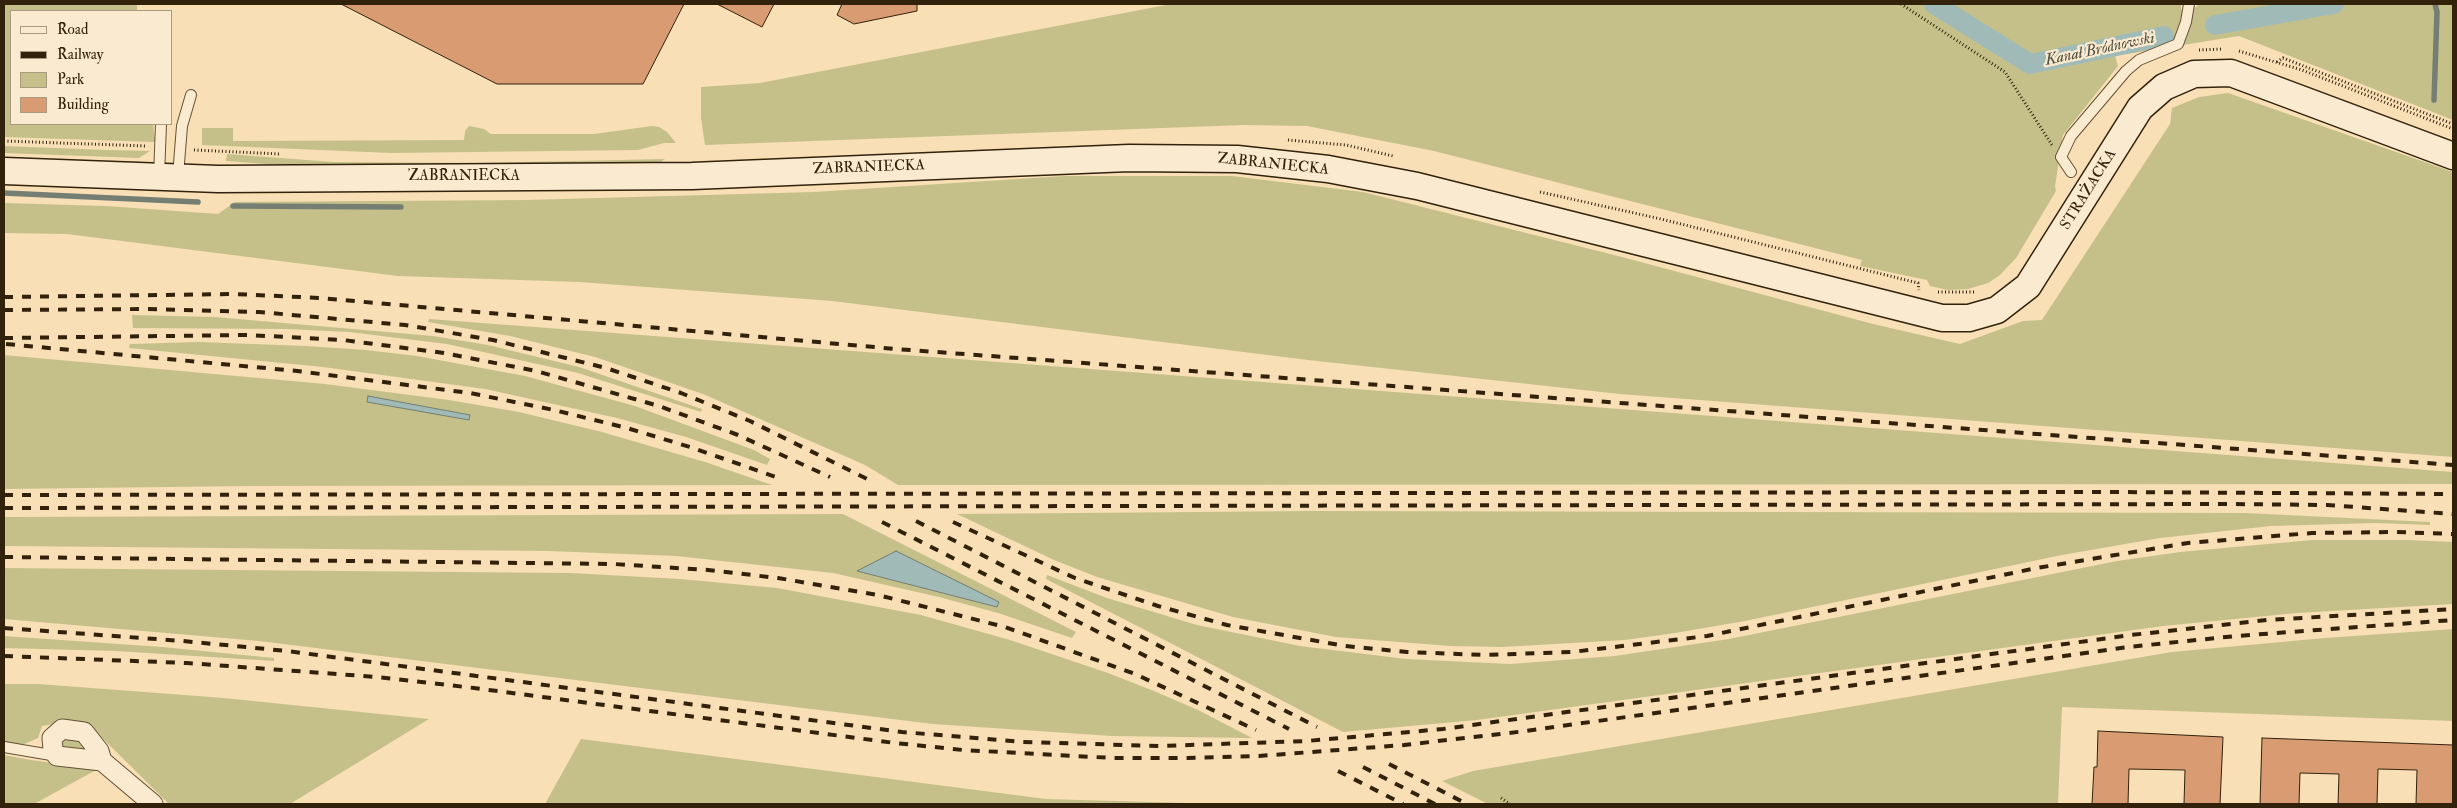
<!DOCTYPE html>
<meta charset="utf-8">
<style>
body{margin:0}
#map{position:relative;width:2457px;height:808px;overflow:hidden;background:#f8dfb6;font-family:"IM FELL Double Pica",serif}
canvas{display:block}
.frame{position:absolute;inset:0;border:5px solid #32220c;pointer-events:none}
.legend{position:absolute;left:10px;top:10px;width:162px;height:115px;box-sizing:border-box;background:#faead0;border:1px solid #aa9a82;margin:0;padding:6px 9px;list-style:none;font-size:15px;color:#32220c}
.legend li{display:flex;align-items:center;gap:10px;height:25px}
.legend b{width:25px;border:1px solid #aa9a82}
</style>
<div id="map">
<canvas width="2457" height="808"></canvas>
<div class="frame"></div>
<ul class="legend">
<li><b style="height:6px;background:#faead0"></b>Road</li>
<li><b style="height:6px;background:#32220c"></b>Railway</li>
<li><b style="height:14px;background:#c5c089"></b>Park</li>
<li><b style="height:14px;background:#d89b72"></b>Building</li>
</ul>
</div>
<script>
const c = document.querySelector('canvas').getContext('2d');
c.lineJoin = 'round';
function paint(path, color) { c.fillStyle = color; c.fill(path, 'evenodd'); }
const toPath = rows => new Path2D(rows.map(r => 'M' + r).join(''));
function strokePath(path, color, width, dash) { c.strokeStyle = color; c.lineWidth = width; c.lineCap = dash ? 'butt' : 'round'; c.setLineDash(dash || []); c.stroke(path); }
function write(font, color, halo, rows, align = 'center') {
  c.font = font + ' "IM FELL Double Pica",serif'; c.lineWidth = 4.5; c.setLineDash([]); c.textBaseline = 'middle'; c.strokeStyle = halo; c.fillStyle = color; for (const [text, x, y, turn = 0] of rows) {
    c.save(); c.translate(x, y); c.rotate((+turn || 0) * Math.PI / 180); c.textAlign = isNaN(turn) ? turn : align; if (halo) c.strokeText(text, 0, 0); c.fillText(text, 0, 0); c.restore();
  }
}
const green = toPath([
 [4,4,137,4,137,11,11,11,11,124,153,124,155,142,4,137],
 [1171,4,2181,4,2181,10,2197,7,2198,4,2453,4,2453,120,2239,36,2115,56,2118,66,2063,135,2055,186,2056,191,2016,258,2000,275,1988,283,1968,289,1948,290,1930,286,1927,280,1860,266,1862,260,1434,151,1307,126,1244,125,705,145,701,118,701,87,760,83],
 [2228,93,2453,172,2453,457,1620,394,1308,360,832,301,580,282,398,276,67,234,4,233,4,203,106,206,218,214,235,202,526,200,814,192,1065,176,1232,176,1363,192,1622,257,1873,324,1960,344,2023,321,2042,320,2170,124,2172,108,2199,97],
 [469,126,484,129,491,134,594,134,652,126,659,127,667,132,676,143,664,143,638,150,391,153,202,145,202,128,233,128,233,141,464,140,465,131],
 [4,146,106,150,150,151,139,158,4,153],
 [227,154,333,162,479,163,665,159,658,164,334,169,226,161],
 [132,315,215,317,433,336,488,345,579,367,702,409,701,412,578,373,447,344,349,332,287,329,133,328],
 [429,319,2453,472,2453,484,898,485,865,465,703,394,595,357,510,336,428,322],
 [199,342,306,346,366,350,417,356,525,376,635,406,754,450,770,459,767,465,686,437,617,418,485,389,323,367,129,348,130,344],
 [4,355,325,384,449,400,519,412,602,432,705,462,772,485,251,486,4,489],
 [1314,511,2245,513,2430,522,2430,525,2375,523,2271,526,2160,538,2062,555,1745,621,1675,633,1625,640,1502,647,1450,646,1336,637,1233,617,1097,577,1054,560,957,514],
 [843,514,1076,632,1072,638,998,613,939,597,833,573,676,556,548,551,4,546,4,517],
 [2312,540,2407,540,2453,542,2453,604,2297,613,2163,626,1477,720,1343,732,1046,579,1047,575,1107,598,1197,625,1300,646,1406,659,1510,664,1615,656,1729,639,2117,561,2180,552],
 [4,568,571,573,680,579,777,588,921,615,1010,640,1108,673,1154,691,1198,710,1252,738,1112,736,933,724,259,641,4,619],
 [2453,629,2453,721,2062,707,2058,804,1488,804,1442,781,1473,771,2172,652,2325,638],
 [4,636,162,647,274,658,274,661,116,651,4,648],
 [4,684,38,684,224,698,429,719,290,804,169,804,89,725,65,722,42,726,38,738,20,746,4,744],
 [75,736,93,752,61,753,61,738],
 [581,739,1046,799,1223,804,545,804],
 [4,755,31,760,98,769,34,804,4,804]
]);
const water = toPath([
 [368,396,470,415,469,420,367,402,368,396],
 [896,551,999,602,997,607,857,571,896,551]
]);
const stream = toPath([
 [2434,100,2437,12,2435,4],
 [4,193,198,202],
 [233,206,401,207]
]);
const canal = toPath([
 [1934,4,2030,64,2164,36],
 [2215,25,2334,4]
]);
const building = toPath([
 [341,4,684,4,643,84,497,84,341,4],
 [717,4,774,4,762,27,717,4],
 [842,4,917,4,917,11,854,24,837,15,842,4],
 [2098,731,2223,737,2220,804,2184,804,2185,770,2129,769,2128,804,2092,804,2094,767,2097,767,2098,731],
 [2262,738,2453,745,2453,804,2416,804,2417,770,2378,769,2377,804,2338,804,2339,774,2300,773,2299,804,2260,804,2262,738]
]);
const path = toPath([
 [1901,4,2005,72,2052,145],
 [2199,50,2223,49],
 [2239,51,2302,70,2453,129],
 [2277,62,2283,58,2453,124],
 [1288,140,1346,145,1393,156],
 [4,141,146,146],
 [194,150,280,154],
 [1540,192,1661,219,1918,283,1919,290],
 [1938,292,1974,292],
 [1501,798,1510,804]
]);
const service = toPath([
 [2071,172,2061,157,2071,136,2126,71,2139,60,2178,44,2186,22,2189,4],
 [159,176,161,124],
 [178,176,182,126,191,95],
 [4,747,57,756]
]);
const minor = toPath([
 [102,761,57,756,53,750,52,738,62,729,84,732,99,751,102,761,153,804]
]);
const secondary = toPath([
 [4,171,218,179,692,176,1129,158,1237,159,1328,169,1417,186,1942,318,1969,318,1997,310,2028,286,2140,108,2164,87,2194,74,2231,73,2453,156]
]);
const rail = toPath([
 [4,297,235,294,320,298,896,349,2453,465],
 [4,310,148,309,259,312,405,325,493,340,606,368,681,393,750,421,867,479],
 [4,338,248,335,343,340,444,353,536,371,659,406,738,435,830,477],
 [6,344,297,371,470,393,554,410,627,428,690,447,776,477],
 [4,495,2110,492,2453,494],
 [4,508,2232,504,2327,505,2453,514],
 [916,521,1317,727],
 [882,522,1289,729],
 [953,522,1075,578,1158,606,1227,625,1345,646,1407,652,1484,655,1572,652,1707,636,2037,568,2188,543,2312,533,2396,532,2453,534],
 [4,557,614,564,708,570,778,578,878,595,1005,627,1135,674,1256,730],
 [4,628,183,641,287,651,902,732,1023,742,1160,746,1307,741,1443,729,2131,635,2267,620,2453,609],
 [4,656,187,663,377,677,474,688,895,743,963,750,1113,758,1188,758,1259,756,1404,745,1526,731,2128,647,2236,636,2453,620],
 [1389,764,1467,804],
 [1363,767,1435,804],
 [1338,771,1403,804]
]);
const streetNames = [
 ["ZABRANIECKA",1273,165,6],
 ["ZABRANIECKA",869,168,-2],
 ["ZABRANIECKA",464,177],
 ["STRAŻACKA",2089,190,-58]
];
const waterNames = [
 ["Kanał Bródnowski",2100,50,-12]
];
paint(green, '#c5c089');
paint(water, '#a0bbb7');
strokePath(water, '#747e73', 1);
strokePath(stream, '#747e73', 5.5);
strokePath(canal, '#a0bbb7', 20);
paint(building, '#d89b72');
strokePath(building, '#32220c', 1);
strokePath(service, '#645136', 12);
strokePath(minor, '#645136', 21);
strokePath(secondary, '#32220c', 29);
strokePath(path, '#32220c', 3, [1, 2.5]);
strokePath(service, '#faead0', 10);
strokePath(minor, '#faead0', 19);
strokePath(secondary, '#faead0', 26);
strokePath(rail, '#32220c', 4, [9, 9]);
write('15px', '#32220c', '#faead0', streetNames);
write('italic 16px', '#53503f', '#faead0', waterNames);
</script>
